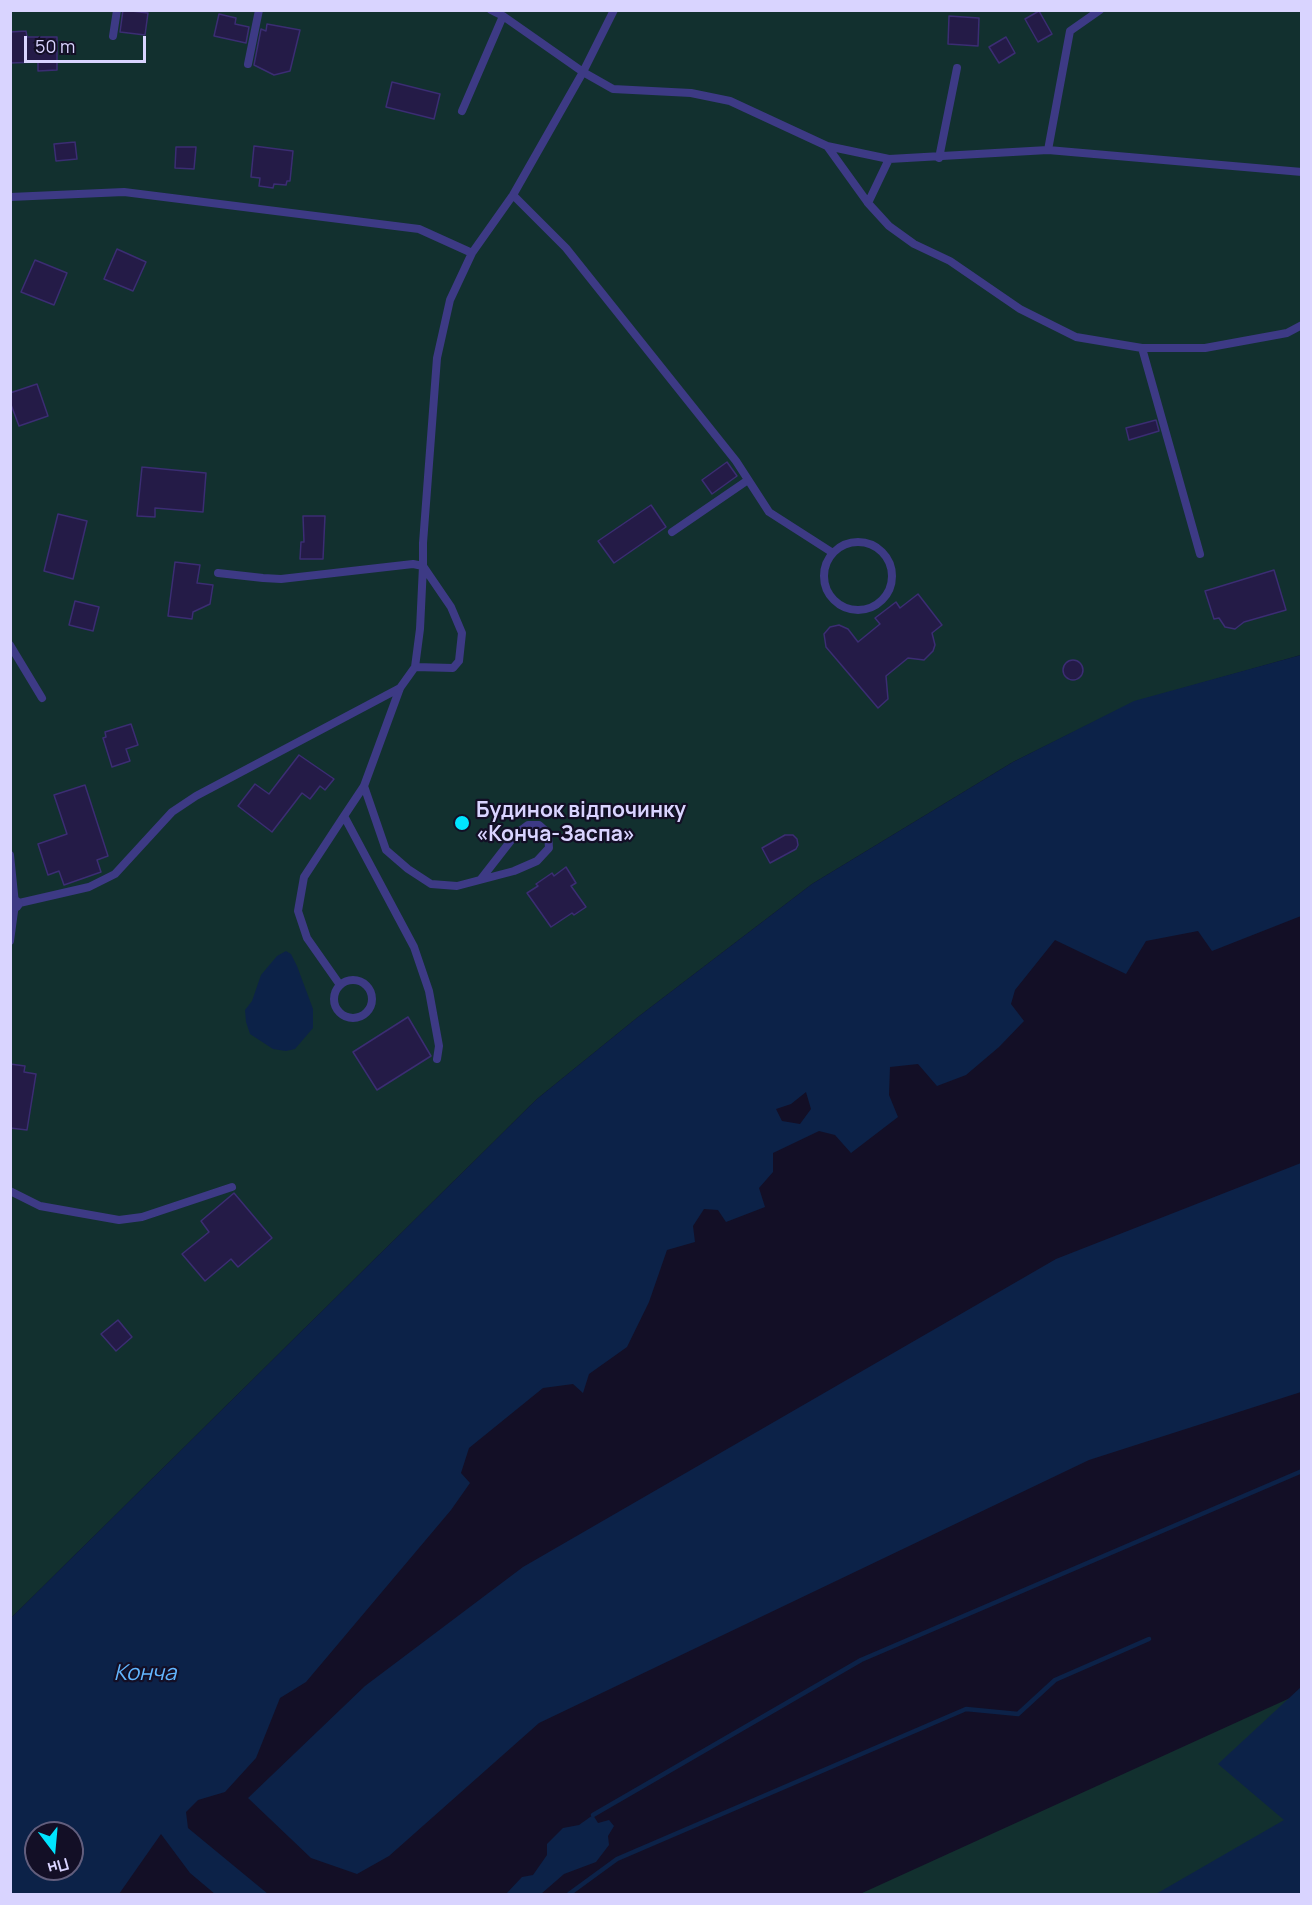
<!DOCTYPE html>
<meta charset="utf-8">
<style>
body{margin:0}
#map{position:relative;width:1312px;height:1905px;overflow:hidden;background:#130f26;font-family:Manrope,sans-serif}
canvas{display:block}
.frame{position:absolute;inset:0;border:12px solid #d9d4ff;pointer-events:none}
.north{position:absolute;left:24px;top:1821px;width:60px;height:60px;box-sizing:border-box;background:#130f26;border:2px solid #625e7d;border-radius:50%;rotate:164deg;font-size:16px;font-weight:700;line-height:24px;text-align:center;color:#d9d4ff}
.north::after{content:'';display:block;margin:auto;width:21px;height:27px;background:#00e5ff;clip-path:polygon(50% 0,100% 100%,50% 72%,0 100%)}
.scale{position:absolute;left:24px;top:36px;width:122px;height:27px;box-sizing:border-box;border:3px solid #d9d4ff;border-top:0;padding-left:8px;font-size:18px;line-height:21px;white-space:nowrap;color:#d9d4ff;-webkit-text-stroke:4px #130f26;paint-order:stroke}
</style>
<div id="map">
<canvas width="1312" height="1905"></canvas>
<div class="frame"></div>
<div class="north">Пн</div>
<div class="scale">50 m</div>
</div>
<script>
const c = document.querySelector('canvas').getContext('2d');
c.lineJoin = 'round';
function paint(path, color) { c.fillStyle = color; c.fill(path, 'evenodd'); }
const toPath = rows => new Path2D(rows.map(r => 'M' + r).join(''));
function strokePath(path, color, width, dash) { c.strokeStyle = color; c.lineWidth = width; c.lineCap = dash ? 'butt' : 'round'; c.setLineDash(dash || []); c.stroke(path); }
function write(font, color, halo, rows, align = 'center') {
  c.font = font + ' Manrope,sans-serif'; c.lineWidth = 4.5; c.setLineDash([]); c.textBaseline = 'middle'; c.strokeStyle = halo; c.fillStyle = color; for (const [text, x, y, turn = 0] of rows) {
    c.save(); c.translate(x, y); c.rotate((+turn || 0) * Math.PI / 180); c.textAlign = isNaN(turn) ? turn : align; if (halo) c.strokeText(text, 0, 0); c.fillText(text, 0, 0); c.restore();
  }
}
const green = toPath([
 [11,11,1301,11,1301,655,1134,702,1013,762,812,884,638,1017,537,1099,11,1618],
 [1301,1693,1301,1894,860,1894]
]);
const water = toPath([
 [1301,655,1301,916,1212,951,1198,931,1146,941,1126,974,1055,940,1015,990,1011,1004,1024,1021,999,1047,966,1075,937,1086,918,1064,890,1067,889,1095,898,1117,851,1153,835,1135,819,1131,773,1153,773,1172,759,1188,765,1207,726,1222,718,1210,704,1209,693,1226,695,1242,667,1250,649,1302,627,1347,589,1374,583,1393,573,1384,543,1388,469,1448,461,1473,470,1483,451,1510,306,1682,280,1698,256,1758,225,1792,198,1800,186,1812,188,1828,268,1894,215,1894,190,1873,161,1834,119,1894,11,1894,11,1618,537,1099,638,1017,812,884,1013,762,1134,701],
 [806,1092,811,1109,800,1124,782,1121,776,1109,791,1104],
 [36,1833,72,1833,72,1869,36,1869],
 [286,951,291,954,297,966,313,1009,313,1028,295,1049,286,1051,273,1049,250,1034,246,1022,245,1010,252,1001,261,975,277,956],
 [1301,1163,1301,1392,1089,1460,539,1723,389,1856,357,1874,311,1858,248,1798,365,1686,523,1567,1056,1259],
 [1301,1687,1301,1894,1156,1894,1284,1820,1218,1764],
 [593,1815,598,1823,609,1820,614,1826,608,1836,609,1845,596,1862,564,1874,541,1894,506,1894,522,1877,533,1875,547,1855,547,1844,563,1828,579,1825]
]);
const stream = toPath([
 [593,1815,861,1660,1302,1471],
 [569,1894,617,1859,966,1709,1018,1714,1055,1680,1149,1639]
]);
const building = toPath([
 [123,10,148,13,145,35,120,32,123,10],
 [1039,11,1052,34,1038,42,1025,19,1039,11],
 [219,14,236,18,235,24,249,27,246,43,214,36,219,14],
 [949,16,979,18,978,46,948,44,949,16],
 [267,24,300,30,290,71,274,75,254,65,261,29,266,31,267,24],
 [26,31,27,37,57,37,57,70,38,71,38,62,10,63,10,32,26,31],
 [1006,37,1015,53,999,63,989,47,1006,37],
 [392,82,440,94,434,119,386,107,392,82],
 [75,142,77,159,56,161,54,144,75,142],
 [254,146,293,151,290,181,287,181,286,185,274,184,273,188,259,186,260,178,251,177,254,146],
 [176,147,196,147,194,169,175,168,176,147],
 [117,249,146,262,133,291,104,279,117,249],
 [35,260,67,273,54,305,21,292,35,260],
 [37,384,48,416,19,426,10,402,10,393,37,384],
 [1156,420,1159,431,1129,440,1126,428,1156,420],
 [727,462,737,476,712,494,702,480,727,462],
 [142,467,206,473,203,512,155,508,155,517,137,516,142,467],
 [651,505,666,527,614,563,598,541,651,505],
 [58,514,87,521,73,579,44,571,58,514],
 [303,516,325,516,323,559,300,559,301,542,304,542,303,516],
 [175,562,200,565,197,583,213,585,210,604,193,612,192,619,168,616,175,562],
 [1274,570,1286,610,1244,622,1235,629,1225,627,1219,618,1214,619,1205,591,1274,570],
 [918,594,942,625,932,633,935,645,933,651,924,660,908,658,886,676,888,699,878,708,826,647,824,634,830,627,839,625,848,629,858,642,880,624,875,618,896,602,900,608,918,594],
 [75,601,99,607,93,631,69,625,75,601],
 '1063 670a10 10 0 1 1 20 0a10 10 0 1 1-20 0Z',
 [131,724,138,745,126,749,130,761,112,767,103,738,106,737,105,732,131,724],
 [299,755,334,779,325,790,320,786,310,799,302,793,272,832,238,806,255,784,269,794,299,755],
 [85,785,108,856,97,860,101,872,64,885,59,871,48,875,38,844,67,834,54,795,85,785],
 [785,835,793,835,797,839,798,845,796,849,770,863,762,848,785,835],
 [566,867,576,883,571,886,586,907,574,915,572,913,551,927,527,893,538,886,536,884,552,873,554,876,566,867],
 [408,1017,431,1056,377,1090,353,1052,408,1017],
 [10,1064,25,1066,24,1072,36,1074,27,1130,10,1128,10,1064],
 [234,1193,272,1238,238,1267,231,1259,205,1281,182,1254,209,1232,201,1221,234,1193],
 [118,1320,132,1337,116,1351,101,1334,118,1320]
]);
const service = toPath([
 [614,10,583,72,613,89,691,93,730,101,827,146,889,159,1048,150,1302,172],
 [113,36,117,10],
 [248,64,259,10],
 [462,111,503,16],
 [827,146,868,203,889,226,914,244,950,261,1020,309,1076,337,1142,348,1205,348,1287,333,1302,325],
 [1048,150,1070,31,1100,10],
 [939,158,957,68],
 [513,195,566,248,736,461,769,512,833,553],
 [10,197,124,192,419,229,472,253],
 [868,203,889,159],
 [1142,348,1200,554],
 [672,532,748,480],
 '824 576a34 34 0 1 1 68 0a34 34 0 1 1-68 0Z',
 [218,573,263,578,281,579,413,564,423,566,451,607,462,633,459,661,453,668,415,667,420,629,423,566,423,543,437,358,450,300,472,253,513,195,583,72,503,16,491,10],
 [10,645,42,698],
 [415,667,400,688,364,786,344,816,414,947,429,991,439,1046,437,1059],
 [364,786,386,850,408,869,431,884,457,886,514,871,537,861,549,848,548,833,539,825,528,825,516,834,481,879],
 [10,855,15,904,10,941],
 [15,904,89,887,115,874,172,812,196,796,400,688],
 '334 999a19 19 0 1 1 38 0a19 19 0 1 1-38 0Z',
 [340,985,307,938,298,911,304,877,344,816],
 [10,1191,40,1206,119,1220,142,1217,232,1187]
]);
const minor = toPath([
 [10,904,15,904]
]);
const markers = [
 [462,823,8,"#00e5ff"]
];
const poiNames = [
 ["Будинок відпочинку",476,811],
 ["«Конча-Заспа»",476,835]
];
const waterNames = [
 ["Конча",145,1674]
];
paint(green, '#12302f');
paint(water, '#0c2248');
strokePath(stream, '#0c2248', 4.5);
paint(building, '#241b47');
strokePath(building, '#3b2d73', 1.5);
strokePath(service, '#3d3a85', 8);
strokePath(minor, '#3d3a85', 15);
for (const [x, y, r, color] of markers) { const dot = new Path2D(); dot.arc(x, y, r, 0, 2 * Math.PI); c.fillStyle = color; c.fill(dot); strokePath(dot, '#130f26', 2); }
write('bold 21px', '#d9d4ff', '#130f26', poiNames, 'left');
write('italic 22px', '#62b6ff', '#130f26', waterNames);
</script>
